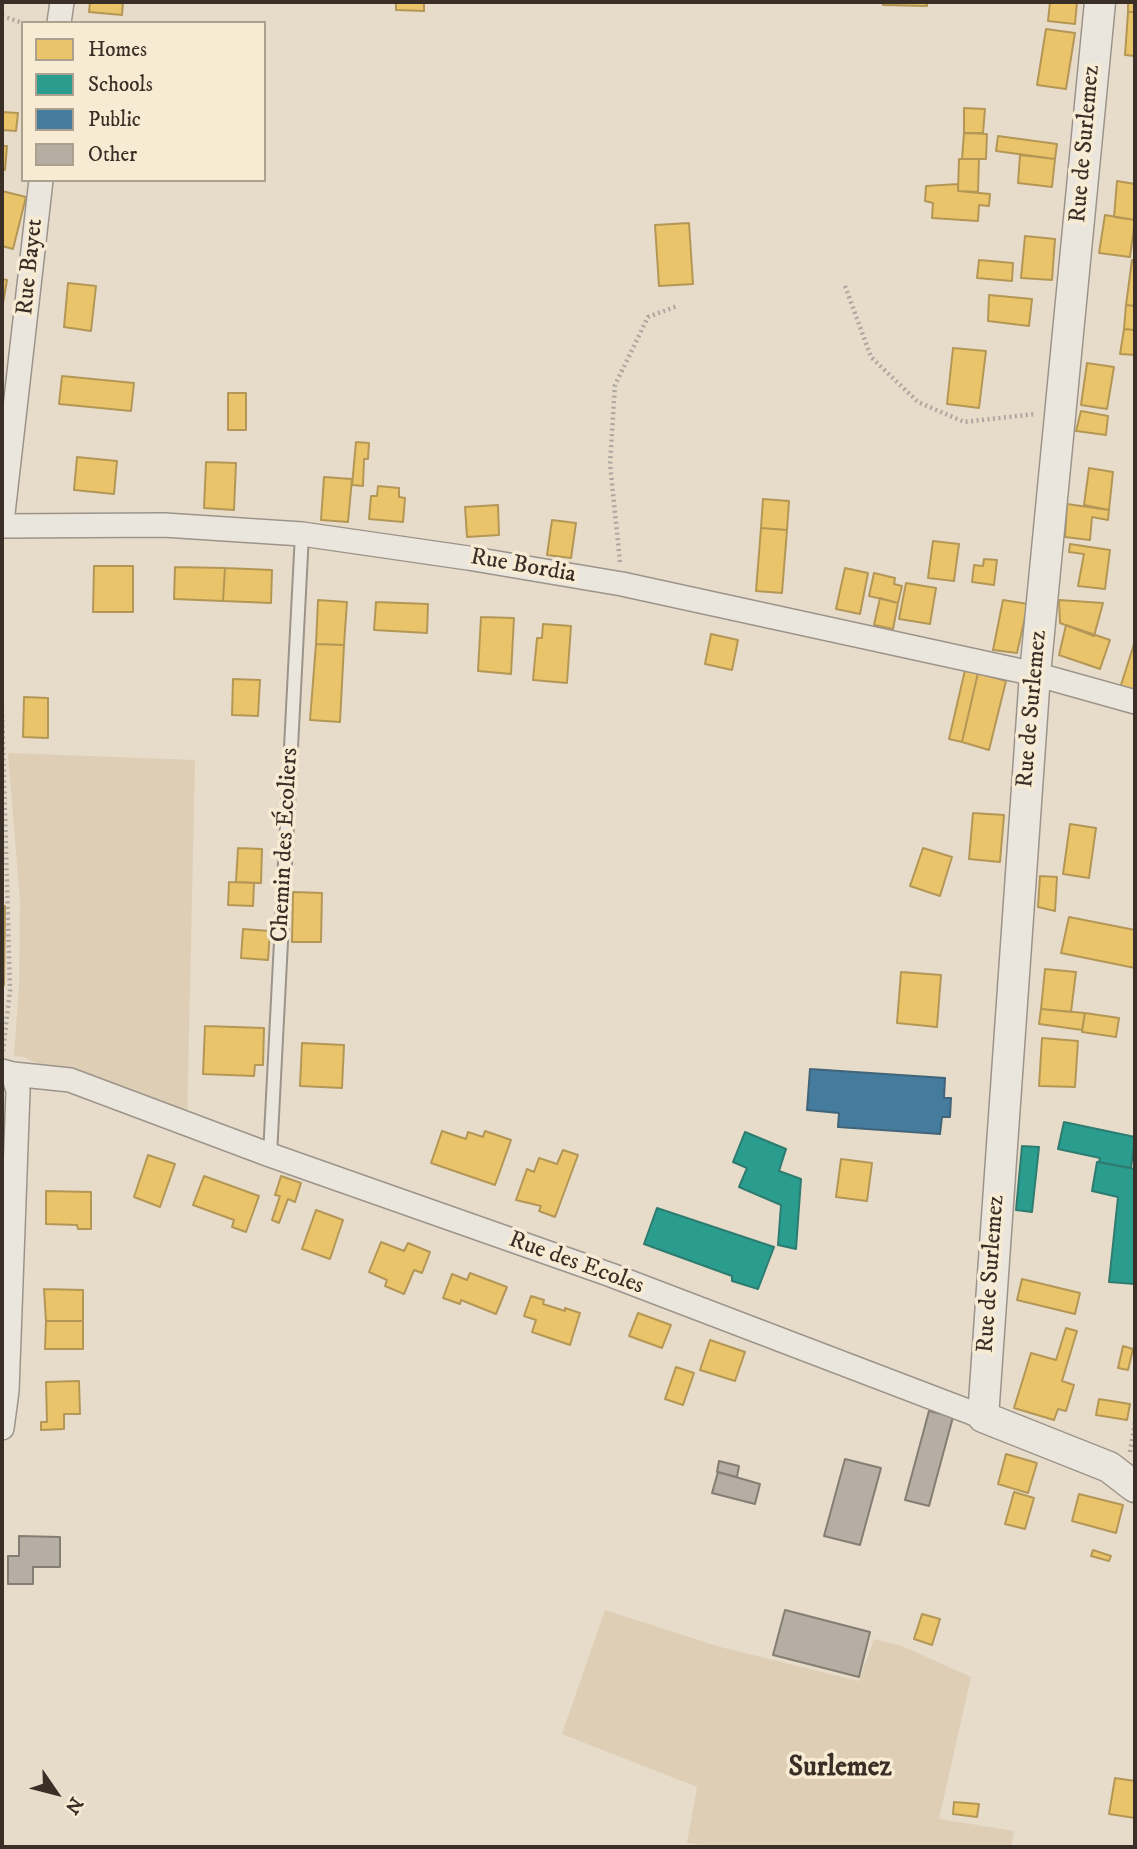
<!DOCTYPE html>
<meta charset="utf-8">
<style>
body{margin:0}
#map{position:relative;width:1137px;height:1849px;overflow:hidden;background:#e7dcca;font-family:"IM FELL DW Pica",serif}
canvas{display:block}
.frame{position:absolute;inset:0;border:4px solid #392f26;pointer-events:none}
.legend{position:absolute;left:21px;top:21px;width:245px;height:161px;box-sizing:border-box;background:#f8ebd4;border:2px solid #aca08e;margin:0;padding:9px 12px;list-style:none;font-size:21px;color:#392f26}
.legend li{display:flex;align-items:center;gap:14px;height:35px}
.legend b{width:35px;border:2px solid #aca08e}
.north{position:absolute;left:21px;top:1758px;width:70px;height:70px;-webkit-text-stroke:5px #f8ebd4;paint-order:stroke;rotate:125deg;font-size:19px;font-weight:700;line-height:28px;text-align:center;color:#392f26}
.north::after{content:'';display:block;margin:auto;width:24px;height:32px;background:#392f26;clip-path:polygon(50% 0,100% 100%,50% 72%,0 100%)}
</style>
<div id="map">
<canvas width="1137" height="1849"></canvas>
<div class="frame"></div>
<ul class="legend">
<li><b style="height:19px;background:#e9c46a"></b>Homes</li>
<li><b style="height:19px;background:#2a9d8f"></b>Schools</li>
<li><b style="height:19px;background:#457b9d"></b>Public</li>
<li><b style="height:19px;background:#b6aea2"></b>Other</li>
</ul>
<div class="north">N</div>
</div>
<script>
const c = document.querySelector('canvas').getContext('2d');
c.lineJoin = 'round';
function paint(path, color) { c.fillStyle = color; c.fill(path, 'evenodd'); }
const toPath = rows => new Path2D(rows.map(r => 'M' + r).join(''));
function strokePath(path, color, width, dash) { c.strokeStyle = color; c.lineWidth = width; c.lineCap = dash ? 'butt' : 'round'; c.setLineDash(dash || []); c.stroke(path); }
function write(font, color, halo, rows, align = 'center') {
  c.font = font + ' "IM FELL DW Pica",serif'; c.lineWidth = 7; c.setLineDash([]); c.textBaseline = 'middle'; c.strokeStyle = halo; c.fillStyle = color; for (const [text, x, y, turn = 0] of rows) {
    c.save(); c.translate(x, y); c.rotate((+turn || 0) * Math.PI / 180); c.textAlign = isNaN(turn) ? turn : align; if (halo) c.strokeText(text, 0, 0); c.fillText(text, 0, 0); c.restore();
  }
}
const green = toPath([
 [8,753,195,760,187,1124,70,1080,24,1057,14,1056,19,987,20,901],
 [605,1610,720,1647,859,1681,874,1639,902,1646,971,1677,939,1819,1014,1831,1011,1847,718,1847,687,1843,697,1787,562,1734]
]);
const homes = toPath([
 [90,2,123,2,122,15,89,12,90,2],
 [396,2,424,2,424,11,396,10,396,2],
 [883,2,927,2,927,6,883,5,883,2],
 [1050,2,1077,2,1075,24,1048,21,1050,2],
 [1128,2,1135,2,1135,12,1128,12,1128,2],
 [1128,12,1135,12,1135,56,1125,55,1128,12],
 [1046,29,1075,33,1066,89,1037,85,1046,29],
 [964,108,985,109,983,133,964,133,964,108],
 [2,112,18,113,16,131,2,130,2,132,2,112],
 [964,133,987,134,986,159,962,159,964,133],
 [998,136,1057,144,1055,159,996,151,998,136],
 [2,146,7,146,5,170,2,169,2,146],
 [1020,155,1055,159,1052,187,1018,183,1020,155],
 [959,159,979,159,978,192,958,191,959,159],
 [1117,181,1135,184,1135,220,1114,217,1117,181],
 [958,184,958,191,990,194,989,206,979,205,978,221,932,218,933,203,925,201,926,186,958,184],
 [2,191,26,197,13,249,2,246,2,191],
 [1105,215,1135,220,1130,257,1099,253,1105,215],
 [689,223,693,284,659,286,655,225,689,223],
 [1025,236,1055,239,1052,280,1021,278,1025,236],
 [979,260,1013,263,1012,281,977,278,979,260],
 [1132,260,1135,260,1135,306,1126,305,1132,260],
 [2,279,7,280,2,309,2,279],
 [68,283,96,286,91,331,64,327,68,283],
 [989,295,1032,299,1029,326,988,321,989,295],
 [1126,305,1135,306,1135,330,1124,329,1126,305],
 [1124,329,1135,330,1135,355,1120,354,1124,329],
 [953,348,986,351,979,408,947,404,953,348],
 [1087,363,1114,367,1107,409,1081,405,1087,363],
 [62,376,134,383,131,411,59,404,62,376],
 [228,393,246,393,246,430,228,430,228,393],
 [1081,411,1108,416,1106,435,1076,431,1081,411],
 [356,442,369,443,368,459,364,459,363,486,352,485,356,442],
 [77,457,117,461,114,494,74,490,77,457],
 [206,462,236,463,234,510,204,508,206,462],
 [1089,468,1113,472,1109,510,1084,505,1089,468],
 [324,477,352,479,348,522,321,520,324,477],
 [378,486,399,488,399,497,405,498,403,522,369,519,371,496,377,496,378,486],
 [763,499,789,501,787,530,761,528,763,499],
 [1067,504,1109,510,1108,520,1092,517,1090,540,1065,537,1067,504],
 [498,505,499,535,467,537,465,507,498,505],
 [552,520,576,523,571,558,547,555,552,520],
 [761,528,787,530,782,593,756,591,761,528],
 [933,541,959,544,954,581,928,578,933,541],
 [1070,544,1110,550,1105,589,1078,586,1084,554,1069,552,1070,544],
 [984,559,997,560,994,585,972,582,974,565,983,566,984,559],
 [94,566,133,566,133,612,93,612,94,566],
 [175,567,225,568,223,601,174,599,175,567],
 [225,568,272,570,271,603,223,601,225,568],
 [845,568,868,573,860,614,836,609,845,568],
 [874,573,895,578,894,584,902,586,898,603,869,596,874,573],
 [906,583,936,588,930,624,899,619,906,583],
 [880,598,898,603,893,629,874,625,880,598],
 [318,600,347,602,344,645,316,644,318,600],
 [1003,600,1028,604,1017,653,993,650,1003,600],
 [1059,600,1103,603,1094,636,1060,623,1059,600],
 [376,602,428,604,427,633,374,630,376,602],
 [481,617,514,618,511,674,478,671,481,617],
 [543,624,571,626,567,683,533,680,537,638,542,638,543,624],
 [1066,625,1110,640,1100,669,1059,655,1066,625],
 [711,634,738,640,732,670,705,664,711,634],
 [1135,641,1135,693,1120,688,1135,641],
 [316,644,344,645,340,722,310,720,316,644],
 [965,670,978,673,962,742,949,739,965,670],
 [978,673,1006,681,989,750,962,742,978,673],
 [233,679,260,680,258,716,232,715,233,679],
 [24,697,48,698,48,738,23,737,24,697],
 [973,813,1004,815,1000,862,969,859,973,813],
 [1070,824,1096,828,1089,878,1063,874,1070,824],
 [238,848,262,849,261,883,236,882,238,848],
 [923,848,952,857,940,896,910,886,923,848],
 [1040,876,1057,877,1055,911,1038,907,1040,876],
 [229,882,254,883,253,906,228,905,229,882],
 [293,892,322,893,321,942,292,942,293,892],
 [2,906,5,906,4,985,2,985,2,906],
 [1069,917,1135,930,1135,968,1061,953,1069,917],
 [243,929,270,931,268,960,241,958,243,929],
 [1045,969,1076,972,1071,1012,1041,1009,1045,969],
 [901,972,941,975,937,1027,897,1023,901,972],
 [1041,1009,1085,1013,1082,1030,1039,1024,1041,1009],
 [1085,1013,1119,1018,1116,1037,1082,1032,1085,1013],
 [205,1026,264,1028,263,1065,255,1065,254,1076,203,1074,205,1026],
 [1042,1038,1078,1041,1075,1087,1039,1086,1042,1038],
 [302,1043,344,1045,342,1088,300,1086,302,1043],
 [442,1131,466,1139,468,1132,483,1137,485,1131,511,1140,495,1185,431,1163,442,1131],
 [563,1150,578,1155,555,1217,539,1211,541,1206,516,1200,527,1169,534,1172,539,1158,557,1164,563,1150],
 [148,1155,175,1164,160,1207,134,1197,148,1155],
 [841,1159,872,1163,867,1201,836,1197,841,1159],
 [204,1176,259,1196,246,1232,232,1227,234,1220,193,1205,204,1176],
 [281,1176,301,1183,295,1202,288,1199,279,1223,272,1220,280,1196,275,1195,281,1176],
 [46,1191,91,1192,91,1229,78,1229,77,1225,46,1224,46,1191],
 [316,1210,343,1220,330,1259,302,1249,316,1210],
 [381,1242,404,1251,408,1243,430,1252,422,1273,414,1270,404,1294,385,1286,387,1280,369,1272,381,1242],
 [470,1273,507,1287,496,1314,461,1300,460,1304,443,1298,452,1274,467,1280,470,1273],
 [1022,1279,1080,1293,1075,1314,1017,1300,1022,1279],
 [44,1289,83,1290,83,1321,46,1321,44,1289],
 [531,1296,544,1300,543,1304,565,1311,565,1308,580,1313,570,1345,532,1332,536,1320,524,1316,531,1296],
 [638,1313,671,1325,662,1348,629,1336,638,1313],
 [46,1321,83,1321,83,1349,45,1349,46,1321],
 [1066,1328,1077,1331,1062,1381,1074,1385,1066,1411,1058,1409,1054,1420,1014,1408,1031,1353,1056,1360,1066,1328],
 [710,1340,745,1352,735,1381,700,1370,710,1340],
 [1123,1346,1133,1349,1128,1370,1118,1368,1123,1346],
 [676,1367,694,1373,683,1405,665,1399,676,1367],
 [79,1381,80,1414,64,1414,64,1429,41,1430,41,1422,47,1422,46,1382,79,1381],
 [1099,1399,1130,1404,1127,1420,1096,1415,1099,1399],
 [1006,1454,1037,1463,1028,1493,998,1484,1006,1454],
 [1014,1492,1034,1498,1025,1529,1005,1524,1014,1492],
 [1079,1494,1123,1505,1116,1533,1072,1521,1079,1494],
 [1093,1550,1111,1556,1109,1561,1091,1556,1093,1550],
 [922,1614,940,1619,932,1645,914,1639,922,1614],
 [1115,1778,1135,1781,1135,1818,1109,1814,1115,1778],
 [954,1802,979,1804,977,1817,953,1814,954,1802]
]);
const schools = toPath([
 [1064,1122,1135,1137,1131,1168,1099,1162,1100,1158,1058,1149,1064,1122],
 [745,1132,786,1149,779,1171,801,1179,796,1249,778,1245,781,1205,739,1187,747,1168,733,1162,745,1132],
 [1022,1146,1039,1147,1032,1212,1016,1210,1022,1146],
 [1097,1162,1135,1169,1135,1284,1109,1282,1118,1197,1092,1191,1097,1162],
 [657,1208,774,1247,758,1289,732,1281,732,1276,644,1244,657,1208]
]);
const public = toPath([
 [810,1069,945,1078,944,1098,951,1098,950,1117,942,1117,940,1134,838,1127,839,1113,807,1110,810,1069]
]);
const building = toPath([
 [929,1411,953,1417,929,1506,905,1500,929,1411],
 [845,1459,881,1468,860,1545,824,1536,845,1459],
 [719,1461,739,1466,737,1477,717,1472,719,1461],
 [718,1472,760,1484,755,1504,712,1493,718,1472],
 [19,1536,60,1537,60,1567,33,1567,33,1584,8,1584,8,1556,19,1556,19,1536],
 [785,1610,870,1632,859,1677,773,1655,785,1610]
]);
const path = toPath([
 [2,16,23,23],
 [845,286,871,357,918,402,964,422,1035,414],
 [620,562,610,464,615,385,648,317,677,306],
 [2,709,10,990,3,1051],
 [1130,1452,1135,1422]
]);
const service = toPath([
 [270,1155,302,534]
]);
const minor = toPath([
 [59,23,62,2],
 [2,522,41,180],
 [2,526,164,525,302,534,468,558,622,584,1035,674,1135,702],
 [2,1071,13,1074,70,1080,270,1155,611,1275,983,1417],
 [2,1428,7,1391,18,1091,13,1074]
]);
const tertiary = toPath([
 [1100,2,1035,674,983,1417,1109,1467,1135,1487]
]);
const streetNames = [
 ["Rue de Surlemez",1086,144,-85],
 ["Rue Bayet",31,267,-84],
 ["Rue Bordia",523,567,10],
 ["Rue de Surlemez",1033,709,-85],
 ["Chemin des Écoliers",286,845,-87],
 ["Rue des Ecoles",576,1264,20],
 ["Rue de Surlemez",992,1274,-86]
];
const quarterNames = [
 ["Surlemez",840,1769]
];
paint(green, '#ddceb5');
paint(homes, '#e9c46a');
strokePath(homes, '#b49756', 2);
paint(schools, '#2a9d8f');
strokePath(schools, '#2e7c70', 2);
paint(public, '#457b9d');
strokePath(public, '#416479', 2);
paint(building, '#b6aea2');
strokePath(building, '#847d73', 2);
strokePath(service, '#9c948a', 16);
strokePath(minor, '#9c948a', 26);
strokePath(tertiary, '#9c948a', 33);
strokePath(path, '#aca7a0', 4.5, [2, 3.5]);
strokePath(service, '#ebe6dd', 12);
strokePath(minor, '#ebe6dd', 23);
strokePath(tertiary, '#ebe6dd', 30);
write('24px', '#392f26', '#f8ebd4', streetNames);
write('bold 28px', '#392f26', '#f8ebd4', quarterNames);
</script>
